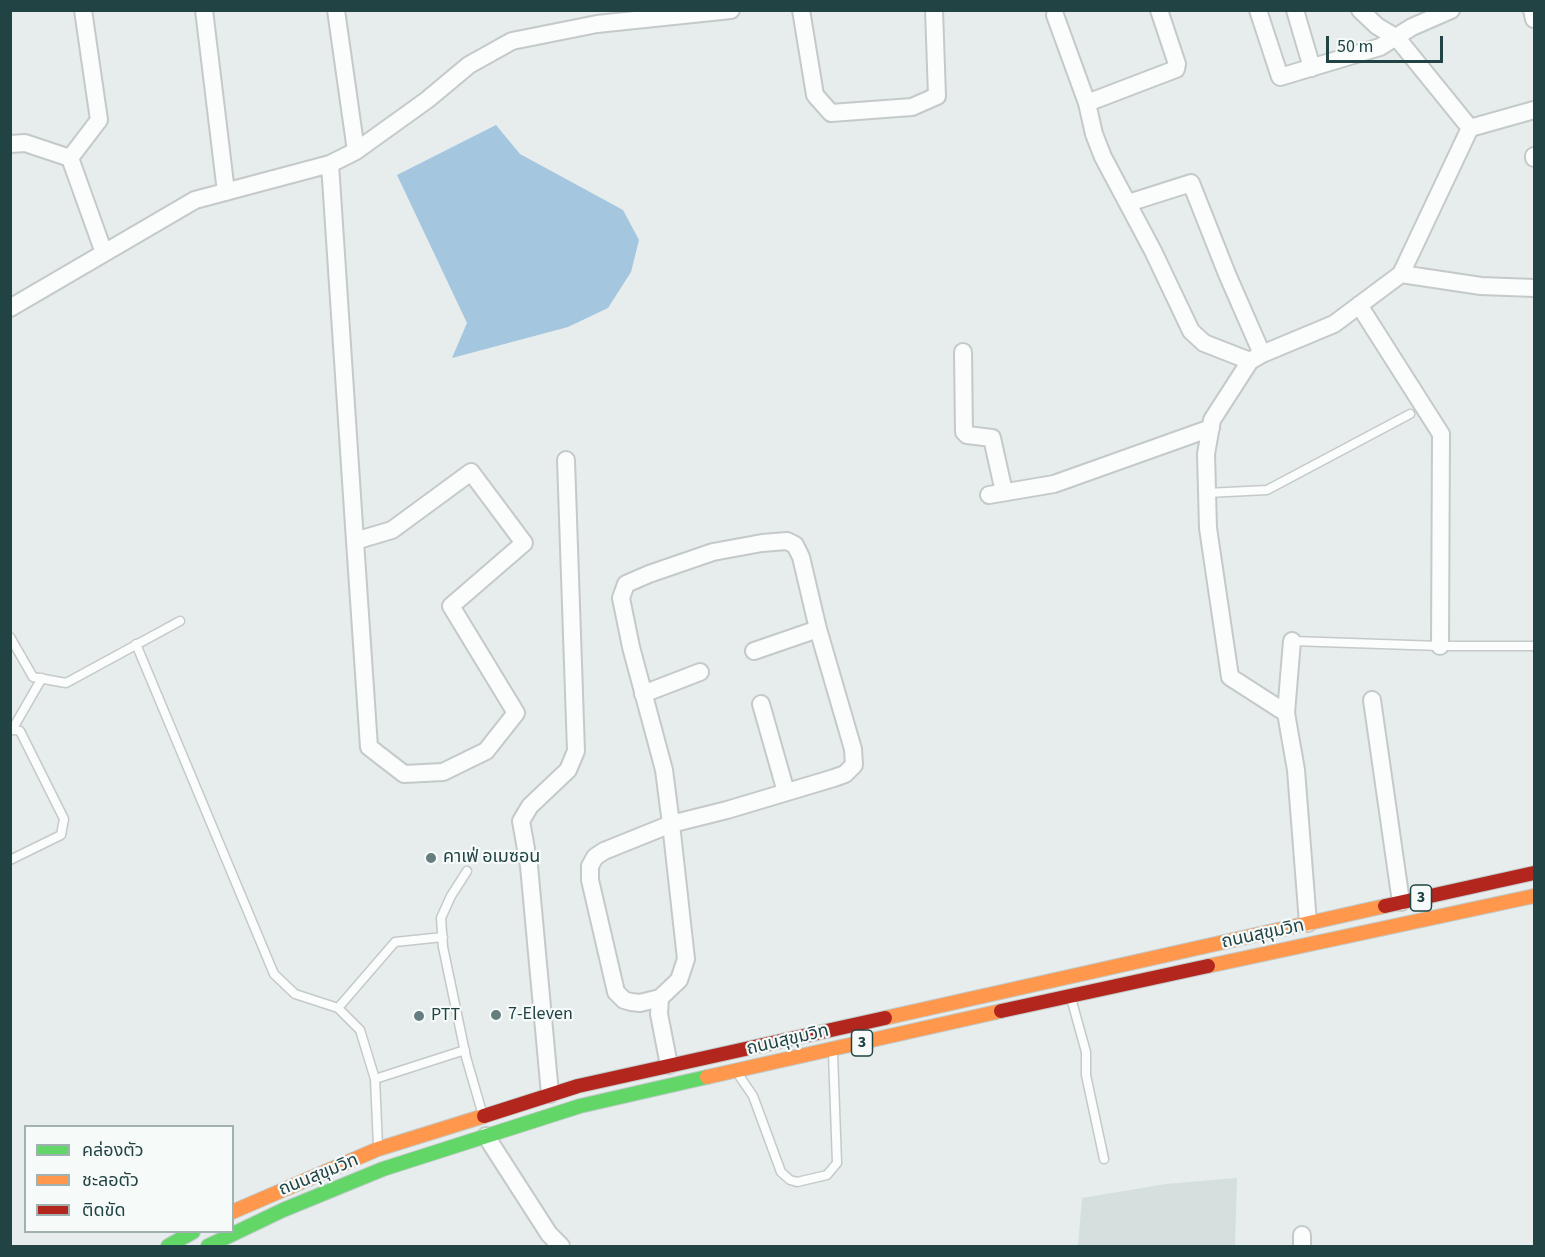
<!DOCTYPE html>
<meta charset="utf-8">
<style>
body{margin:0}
#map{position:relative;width:1545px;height:1257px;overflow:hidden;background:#e7ecec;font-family:"Source Sans 3","Noto Sans Thai",sans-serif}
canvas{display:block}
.frame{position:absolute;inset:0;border:12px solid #214344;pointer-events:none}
.legend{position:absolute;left:24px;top:1125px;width:210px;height:108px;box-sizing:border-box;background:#f6fbfa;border:2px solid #a1b1b1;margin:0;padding:8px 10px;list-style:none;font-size:18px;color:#214344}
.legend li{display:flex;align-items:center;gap:12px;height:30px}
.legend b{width:30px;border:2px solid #a1b1b1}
.scale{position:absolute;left:1326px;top:36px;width:117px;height:27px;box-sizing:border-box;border:3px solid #214344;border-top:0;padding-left:8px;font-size:18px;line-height:21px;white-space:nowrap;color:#214344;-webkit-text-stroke:4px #f6fbfa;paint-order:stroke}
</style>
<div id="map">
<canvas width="1545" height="1257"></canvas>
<div class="frame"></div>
<ul class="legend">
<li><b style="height:8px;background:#63d668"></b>คล่องตัว</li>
<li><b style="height:8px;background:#ff974d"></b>ชะลอตัว</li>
<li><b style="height:8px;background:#b3261e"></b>ติดขัด</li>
</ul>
<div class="scale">50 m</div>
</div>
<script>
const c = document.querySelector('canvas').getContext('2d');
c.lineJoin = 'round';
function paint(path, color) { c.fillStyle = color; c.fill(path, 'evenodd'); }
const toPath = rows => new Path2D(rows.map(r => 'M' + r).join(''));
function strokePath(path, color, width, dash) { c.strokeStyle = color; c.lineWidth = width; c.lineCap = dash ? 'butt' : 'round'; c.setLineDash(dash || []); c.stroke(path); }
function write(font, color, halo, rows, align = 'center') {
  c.font = font + ' "Source Sans 3","Noto Sans Thai",sans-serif'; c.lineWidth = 4.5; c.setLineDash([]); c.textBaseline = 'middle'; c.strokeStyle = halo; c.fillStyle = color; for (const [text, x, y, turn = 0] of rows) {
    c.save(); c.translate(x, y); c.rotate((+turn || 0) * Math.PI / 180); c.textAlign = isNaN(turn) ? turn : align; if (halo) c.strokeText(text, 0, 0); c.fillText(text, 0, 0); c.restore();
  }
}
const built = toPath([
 [1237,1178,1235,1246,1078,1246,1082,1198,1166,1184]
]);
const water = toPath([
 [496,125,520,154,623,210,639,240,631,272,608,308,568,327,452,358,467,323,397,175]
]);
const lane = toPath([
 [1207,493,1267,490,1410,414],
 [10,637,33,677,66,683,180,621],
 [1292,641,1440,646,1534,646],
 [136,644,274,974,295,994,338,1008,360,1030,375,1079,378,1146],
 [10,729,20,731,64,819,61,835,10,860],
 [12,730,42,678],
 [467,871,451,896,441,918,443,947,466,1057,482,1112],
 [1071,998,1086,1052,1086,1075,1104,1159],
 [338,1008,395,942,443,937],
 [738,1074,753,1096,781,1172,790,1180,797,1182,827,1175,837,1163,833,1053],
 [375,1079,465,1050]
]);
const street = toPath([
 [83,10,99,120,70,158,104,253],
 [204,10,226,192],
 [336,10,356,151],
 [801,10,815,95,831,113,912,107,937,96,934,10],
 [1258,10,1280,77,1380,47,1412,27,1451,10],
 [1295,10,1312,68],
 [1360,10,1377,26,1397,38,1470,128],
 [1532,10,1534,19],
 [1055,15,1087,103,1094,134,1103,157,1153,251,1191,331,1204,343,1250,361],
 [1087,103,1176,69,1177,64,1159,10],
 [10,144,25,143,70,158],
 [1534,156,1534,158],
 [330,164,355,541,369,747,404,774,443,772,486,751,516,713,451,606,524,543,471,472,392,530,355,541],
 [1128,203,1191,183,1227,274,1262,354],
 [1401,274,1470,128,1534,110],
 [1359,305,1441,434,1440,646],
 [10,308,195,200,330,164,356,151,427,100,469,65,512,41,597,24,731,10],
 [963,352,964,432,967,435,992,438,1004,492],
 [989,495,1054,484,1211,428],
 [754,651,818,629],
 [643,694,700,672],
 [1372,700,1401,902],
 [761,704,786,792],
 [1286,713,1292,641],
 [1308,923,1296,770,1286,713,1230,677,1208,528,1206,454,1212,420,1250,361,1262,354,1334,324,1401,274,1481,286,1534,288],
 [660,998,640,1003,631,1002,624,1000,616,992,590,880,590,866,595,857,604,851,671,824,727,810,834,778,845,774,854,765,853,749,818,629,801,557,795,545,787,541,762,543,713,552,649,574,626,584,621,598,631,647,664,770,671,824,686,959,679,980,660,998,659,1014,669,1065],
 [550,1094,529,866,521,821,530,806,568,770,576,751,566,460],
 [486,1136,549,1234,561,1246],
 [1302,1246,1302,1235]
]);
const fast = toPath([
 [168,1246,193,1232],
 [208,1246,283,1210,383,1169,580,1106,707,1077]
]);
const slow = toPath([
 [1208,966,1534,896],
 [885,1018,1385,906],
 [707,1077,1001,1011],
 [232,1212,378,1149,484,1116]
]);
const jam = toPath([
 [1385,906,1534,873],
 [1001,1011,1208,966],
 [484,1116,578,1086,885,1018]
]);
const markers = [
 [431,858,6,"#667e7f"],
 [496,1015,6,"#667e7f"],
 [419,1016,6,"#667e7f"]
];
const shields = [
 [1421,898,21],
 [862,1043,21]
];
const shieldNames = [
 ["3",1421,898],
 ["3",862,1043]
];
const poiNames = [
 ["คาเฟ่ อเมซอน",443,858],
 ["7-Eleven",508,1015],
 ["PTT",431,1016]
];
const streetNames = [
 ["ถนนสุขุมวิท",1263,935,-12],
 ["ถนนสุขุมวิท",788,1041,-13],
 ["ถนนสุขุมวิท",319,1176,-22]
];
paint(built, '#d4dfde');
paint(water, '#a4c6df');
strokePath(lane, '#c4c9c9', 11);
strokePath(street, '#c4c9c9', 20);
strokePath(fast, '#c1cbcb', 16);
strokePath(slow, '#c1cbcb', 16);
strokePath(jam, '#c1cbcb', 16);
strokePath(lane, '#fbfcfc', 8);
strokePath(street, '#fbfcfc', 16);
strokePath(fast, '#63d668', 14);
strokePath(slow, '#ff974d', 14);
strokePath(jam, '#b3261e', 14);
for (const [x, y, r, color] of markers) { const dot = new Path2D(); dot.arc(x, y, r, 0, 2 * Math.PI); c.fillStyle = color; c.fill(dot); strokePath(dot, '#f6fbfa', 2); }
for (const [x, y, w] of shields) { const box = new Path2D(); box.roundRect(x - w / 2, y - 13, w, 26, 4.5); c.fillStyle = '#f6fbfa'; c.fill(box); strokePath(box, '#214344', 1.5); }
write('bold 16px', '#214344', null, shieldNames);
write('18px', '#214344', '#f6fbfa', poiNames, 'left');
write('18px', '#214344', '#f6fbfa', streetNames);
</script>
